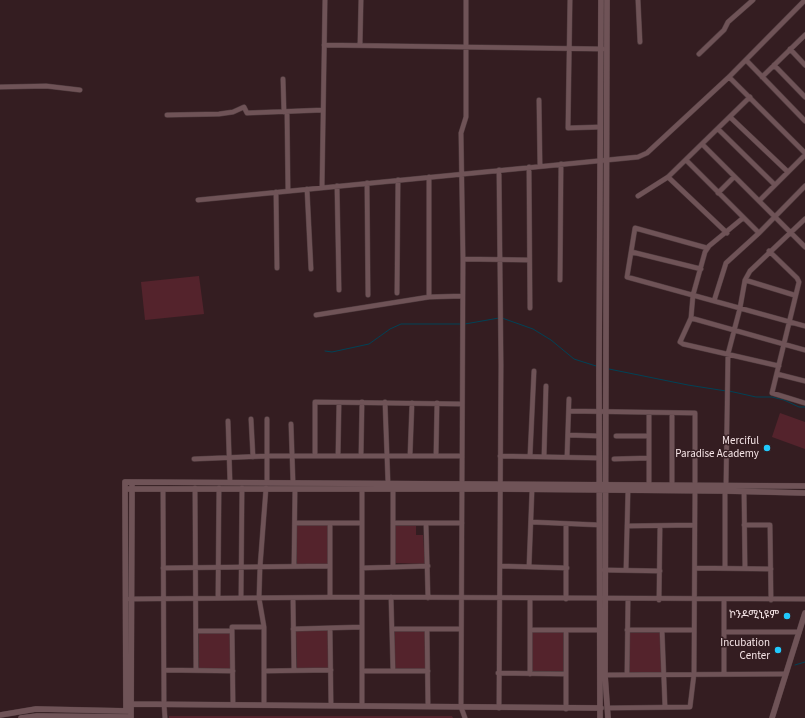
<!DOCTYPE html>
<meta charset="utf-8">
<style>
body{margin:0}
canvas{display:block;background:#341d21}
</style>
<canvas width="805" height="718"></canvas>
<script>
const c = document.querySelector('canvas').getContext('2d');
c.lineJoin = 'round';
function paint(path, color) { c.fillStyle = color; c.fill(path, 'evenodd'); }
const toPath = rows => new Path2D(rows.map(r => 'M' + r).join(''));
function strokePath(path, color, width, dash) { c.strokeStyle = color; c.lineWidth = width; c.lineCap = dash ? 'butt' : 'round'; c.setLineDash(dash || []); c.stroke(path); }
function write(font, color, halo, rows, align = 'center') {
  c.font = font + ' "Source Sans 3","Noto Sans Ethiopic",sans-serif'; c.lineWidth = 3; c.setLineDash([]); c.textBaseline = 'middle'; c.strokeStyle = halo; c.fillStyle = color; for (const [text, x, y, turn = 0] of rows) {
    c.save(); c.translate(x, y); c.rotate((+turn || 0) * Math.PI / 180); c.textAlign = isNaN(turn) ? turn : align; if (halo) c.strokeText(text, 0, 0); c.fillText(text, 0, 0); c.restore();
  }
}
const green = toPath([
 [199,276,204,314,145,320,141,282],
 [780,413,805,422,805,449,772,437],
 [297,525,328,525,328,564,297,564],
 [395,526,416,526,416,535,423,535,425,564,395,563],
 [296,631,328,631,328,668,297,668],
 [395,631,425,631,425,669,395,669],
 [532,632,563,632,563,671,532,671],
 [199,633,230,633,230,669,199,669],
 [630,633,661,633,661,672,630,672],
 [169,716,452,716,453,718,169,718]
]);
const stream = toPath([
 [502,318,533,329,551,340,574,359,596,366],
 [465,324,499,318],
 [325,351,332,352,369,344,390,329,401,324,462,324],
 [609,369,688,385,726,391],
 [729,391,756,397,772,397,784,400,799,407,805,407],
 [795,665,805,662]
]);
const minor = toPath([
 [570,0,568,128,600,127],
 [638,0,640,42],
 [324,45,603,49],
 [360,45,361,0],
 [790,49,805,65],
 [699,54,724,30,728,22,753,0],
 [746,60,805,121],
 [774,65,805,97],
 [729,77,805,153],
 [762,77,805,35],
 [283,79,284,112],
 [0,87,46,86,80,90],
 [539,100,540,166],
 [287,112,288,191],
 [167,115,219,114,233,112,244,107,247,113,323,110],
 [730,117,788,172],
 [718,129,775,185],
 [702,144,805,247],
 [686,160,759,233],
 [529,167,530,308],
 [499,170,501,365,499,708],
 [668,177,727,233],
 [367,183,368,295],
 [337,186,339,290],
 [322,188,325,0],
 [307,189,311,269],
 [276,192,277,268],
 [718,193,734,177],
 [638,196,668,177,750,97],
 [198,200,638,157,647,153,729,77,805,0],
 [759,201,805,155],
 [743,218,709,246,705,252,693,295,691,318,680,342,683,344,779,366],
 [707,248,635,228,627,277,805,326],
 [769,251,797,278,799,282,772,393,805,403],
 [632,252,701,269],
 [463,259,529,260],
 [560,280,561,164],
 [745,280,794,295],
 [397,293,398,180],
 [429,297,429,177],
 [714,301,726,263,759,233,805,186],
 [316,315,429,297,462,296],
 [691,318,805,350],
 [777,374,805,381],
 [385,402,388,483],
 [569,411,695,413,695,485],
 [649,413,649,485],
 [251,419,253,457],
 [228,421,230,482],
 [291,424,293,482],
 [568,435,599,436],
 [616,436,649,436],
 [315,456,315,402,462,404],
 [338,456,339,403],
 [361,456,362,402],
 [410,456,412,403],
 [436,456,437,403],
 [500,456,599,458],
 [530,456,534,371],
 [544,457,546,386],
 [567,457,569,399],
 [194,459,267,456,462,456],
 [614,459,649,458],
 [267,482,267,419],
 [672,485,672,413],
 [726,485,728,354,740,308,745,280,750,271,805,219],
 [195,488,196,670],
 [163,489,164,704,165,718],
 [362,489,362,706],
 [393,489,393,566],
 [725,491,725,568],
 [744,491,745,568],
 [531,522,600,525],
 [295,523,362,523],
 [393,523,462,523],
 [426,524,428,598],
 [566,524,566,599],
 [744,525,770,525,771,600],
 [627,526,694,525],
 [294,566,295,489],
 [500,566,567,568],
 [529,567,532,490],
 [163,568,330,566],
 [362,568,428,566],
 [695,568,771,569],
 [604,570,660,571],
 [626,570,628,490],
 [330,597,330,523],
 [391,597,393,671],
 [218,598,219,488],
 [241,598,242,488],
 [293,598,294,670],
 [129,599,362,597,805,599],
 [659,600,660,526],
 [724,600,724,674],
 [330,628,331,705],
 [293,629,362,627],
 [392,629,461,629],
 [427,629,428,706],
 [530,630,599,630],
 [627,630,693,630],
 [662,630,665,707],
 [196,631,232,631],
 [724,632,799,632],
 [164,670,233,671],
 [264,671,331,670],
 [362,671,428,671],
 [498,673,566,674],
 [530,674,530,599],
 [602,675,784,674],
 [627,675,628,600],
 [233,705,232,627,264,627],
 [264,705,264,627,259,598,260,567,266,488],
 [607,708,690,707,694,674,695,490],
 [566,709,566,630],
 [465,718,461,707,463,259,461,133,466,117,466,0]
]);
const tertiary = toPath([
 [607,0,605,675,608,718],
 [125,489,500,489,725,491,805,493],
 [126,704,601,708],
 [126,710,125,482,805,486],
 [0,715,36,709,129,711],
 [21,718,37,716,131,717,132,486],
 [600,718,599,375,601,0],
 [772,718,805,613]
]);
const markers = [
 [767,448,4,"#21c9fd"],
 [787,616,4,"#21c9fd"],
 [778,650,4,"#21c9fd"]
];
const poiNames = [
 ["Merciful",759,442],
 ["Paradise Academy",759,455],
 ["ኮንዶሚኒዩም",779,616],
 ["Incubation",770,644],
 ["Center",770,657]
];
paint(green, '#54232c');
strokePath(stream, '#004256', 1);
strokePath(minor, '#503c3f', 5.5);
strokePath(tertiary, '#503c3f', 6);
strokePath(minor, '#6f5357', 4.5);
strokePath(tertiary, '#6f5357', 5.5);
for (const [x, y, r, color] of markers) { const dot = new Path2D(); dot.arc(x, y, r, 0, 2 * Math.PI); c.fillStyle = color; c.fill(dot); strokePath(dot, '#341d21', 1.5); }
write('11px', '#f6e5e7', '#341d21', poiNames, 'right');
</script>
